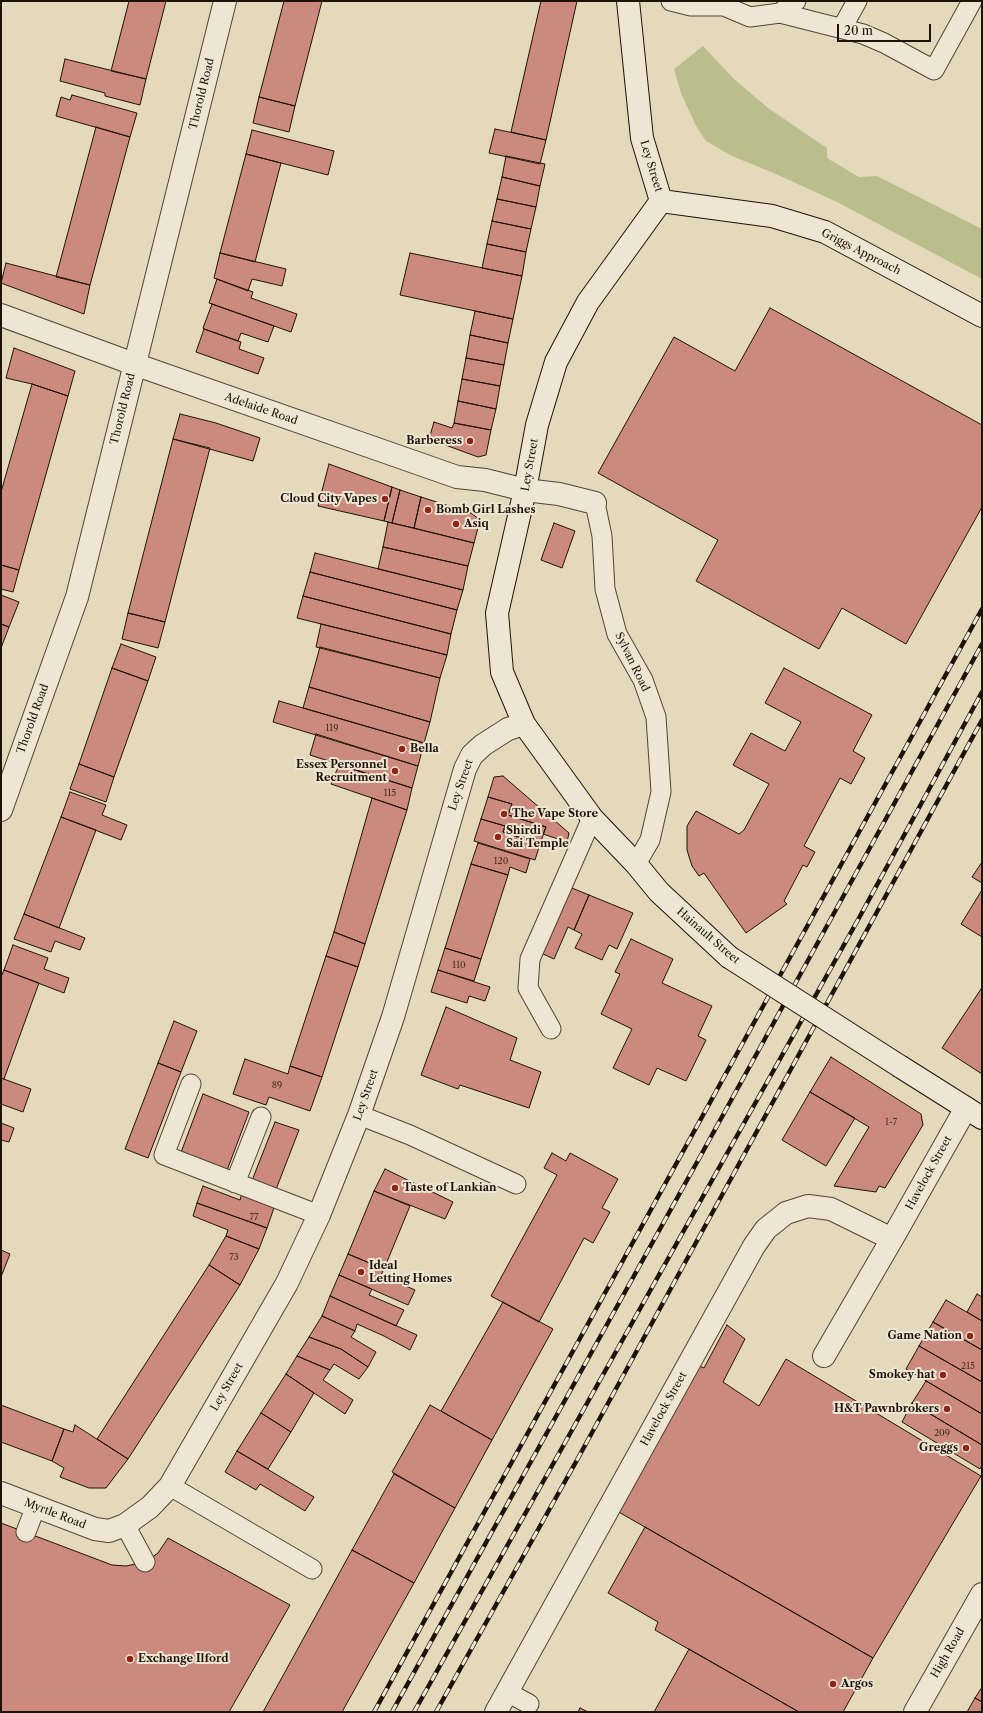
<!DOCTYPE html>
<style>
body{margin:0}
#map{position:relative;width:983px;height:1713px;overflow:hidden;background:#e5d9bc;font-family:"Libre Caslon Text",serif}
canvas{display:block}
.frame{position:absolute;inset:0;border:2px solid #1f1308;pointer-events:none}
.scale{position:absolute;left:837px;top:24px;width:94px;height:18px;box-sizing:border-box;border:2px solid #1f1308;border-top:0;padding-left:5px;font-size:12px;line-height:14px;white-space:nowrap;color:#1f1308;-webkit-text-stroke:3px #eee6d3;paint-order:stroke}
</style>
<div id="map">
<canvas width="983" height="1713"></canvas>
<div class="frame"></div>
<div class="scale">20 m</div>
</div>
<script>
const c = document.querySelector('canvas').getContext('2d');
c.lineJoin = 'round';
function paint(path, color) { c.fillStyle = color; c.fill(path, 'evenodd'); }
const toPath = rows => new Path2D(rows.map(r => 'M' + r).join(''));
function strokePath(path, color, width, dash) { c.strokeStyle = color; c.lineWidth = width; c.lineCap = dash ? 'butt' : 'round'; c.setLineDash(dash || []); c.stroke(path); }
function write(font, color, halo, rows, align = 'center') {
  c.font = font + ' "Libre Caslon Text",serif'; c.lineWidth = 4; c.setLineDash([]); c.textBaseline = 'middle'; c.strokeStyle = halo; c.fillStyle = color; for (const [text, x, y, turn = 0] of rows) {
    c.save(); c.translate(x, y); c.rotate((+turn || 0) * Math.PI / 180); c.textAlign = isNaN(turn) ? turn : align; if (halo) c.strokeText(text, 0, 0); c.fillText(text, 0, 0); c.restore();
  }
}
const green = toPath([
 [703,46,734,79,768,108,827,148,827,158,859,177,877,176,982,229,982,279,837,202,776,174,732,156,706,141,696,126,681,93,674,69]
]);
const building = toPath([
 [129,1,166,1,146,79,111,71,129,1],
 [284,1,322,1,295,106,259,97,284,1],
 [541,1,577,1,546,140,511,132,541,1],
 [65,59,146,79,140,105,105,96,105,93,60,81,65,59],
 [72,95,137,113,130,137,56,116,61,97,70,100,72,95],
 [259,97,295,106,289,132,253,123,259,97],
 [96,127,130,137,90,285,56,277,96,127],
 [495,129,546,140,540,164,489,153,495,129],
 [252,130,334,151,328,175,246,154,252,130],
 [246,154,281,163,255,262,220,253,246,154],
 [506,156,545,164,540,186,502,177,506,156],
 [502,177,540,186,536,207,497,199,502,177],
 [497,199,536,207,531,229,492,221,497,199],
 [492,221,531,229,526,252,487,244,492,221],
 [487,244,526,252,522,276,482,268,487,244],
 [220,253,286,269,282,286,252,279,248,291,214,278,220,253],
 [410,253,522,276,513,319,400,295,410,253],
 [6,263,90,285,84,314,1,283,6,263],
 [217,279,253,292,251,298,297,314,291,332,209,303,217,279],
 [212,304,274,326,268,342,241,333,238,341,204,329,203,328,212,304],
 [770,308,982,425,982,507,906,644,842,608,819,649,696,581,718,540,598,473,674,337,735,371,770,308],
 [475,311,513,319,508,343,470,335,475,311],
 [204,329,241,342,239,349,264,358,258,374,196,352,204,329],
 [470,335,508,343,504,365,466,358,470,335],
 [14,348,75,371,68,396,32,384,6,378,14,348],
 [466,358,504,365,500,386,462,379,466,358],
 [462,379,500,386,496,409,458,401,462,379],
 [32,384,68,396,19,570,1,565,1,492,32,384],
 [458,401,496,409,491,430,454,423,458,401],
 [180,414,216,423,260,438,253,461,173,439,180,414],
 [434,422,452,428,454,423,491,430,486,455,478,457,429,439,434,422],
 [173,439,210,448,165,622,128,613,173,439],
 [329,464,392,487,384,521,318,506,329,464],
 [392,487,400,490,392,523,384,521,392,487],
 [400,490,421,497,414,528,392,523,400,490],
 [421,497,471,513,480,520,474,543,414,528,421,497],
 [388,522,474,543,468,566,383,547,388,522],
 [554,523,575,531,562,568,541,560,554,523],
 [383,547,468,566,463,590,378,569,383,547],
 [315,553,463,590,457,610,310,572,315,553],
 [1,565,19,570,13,592,1,589,1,565],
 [310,572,457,610,451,634,303,596,310,572],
 [1,595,19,602,9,627,1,624,1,595],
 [303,596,451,634,447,655,297,618,303,596],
 [128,613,165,622,158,648,122,639,128,613],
 [1,624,9,627,1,648,1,624],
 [321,624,447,655,440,678,316,647,321,624],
 [121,644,156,657,148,681,112,668,121,644],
 [320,647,440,678,430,722,309,687,320,647],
 [112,668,148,681,114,777,79,764,112,668],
 [784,668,872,715,853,751,865,758,851,784,840,778,804,846,815,852,807,867,803,865,784,901,787,904,746,933,704,873,699,876,692,866,687,850,687,826,696,811,739,834,744,830,769,784,733,765,751,733,785,751,801,722,765,703,784,668],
 [309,687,430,722,424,743,303,708,309,687],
 [279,701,424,743,418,766,273,722,279,701],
 [316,734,418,766,412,788,310,755,316,734],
 [79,764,114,777,106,802,70,789,79,764],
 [339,765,412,788,407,810,331,784,339,765],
 [503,776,569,833,567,842,543,834,546,827,508,815,512,804,488,797,494,777,503,776],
 [70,792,106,805,102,815,127,825,121,840,61,817,70,792],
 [488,797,512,804,508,815,546,827,540,844,503,832,505,826,481,819,488,797],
 [372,798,407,810,365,944,334,932,372,798],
 [61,817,96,830,59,928,24,914,61,817],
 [481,819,505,826,503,832,540,844,535,860,474,841,481,819],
 [478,843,530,859,526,873,510,867,508,875,471,864,478,843],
 [982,862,982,883,972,877,982,862],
 [471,864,508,875,481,959,445,948,471,864],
 [567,886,589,895,574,930,568,927,554,959,539,952,567,886],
 [982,890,982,937,961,924,982,890],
 [589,895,633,913,617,949,609,945,602,960,575,948,582,934,574,930,589,895],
 [24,914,85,938,80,950,55,941,51,952,14,939,24,914],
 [334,932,365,944,358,967,326,956,334,932],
 [631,939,673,959,662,983,712,1006,698,1036,706,1040,686,1081,657,1068,649,1085,613,1068,632,1029,601,1014,620,974,615,972,631,939],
 [13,945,48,958,44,969,69,978,64,993,4,970,13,945],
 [445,948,481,959,474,981,438,970,445,948],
 [326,956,358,967,322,1077,290,1066,326,956],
 [4,970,39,983,4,1079,1,1078,1,977,4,970],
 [438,970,490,987,485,1001,469,996,467,1003,431,992,438,970],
 [981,989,982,990,982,1074,942,1048,981,989],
 [446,1007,517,1038,510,1060,541,1072,529,1108,460,1085,458,1089,421,1075,446,1007],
 [174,1021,197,1031,181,1072,158,1063,174,1021],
 [831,1057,921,1114,923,1125,885,1188,879,1186,876,1192,834,1186,869,1127,810,1092,831,1057],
 [245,1059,288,1074,290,1066,322,1077,310,1111,269,1097,266,1105,233,1094,245,1059],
 [158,1063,181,1072,148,1158,125,1149,158,1063],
 [1,1078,31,1089,23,1112,1,1104,1,1078],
 [810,1092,855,1118,826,1166,782,1140,810,1092],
 [203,1094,249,1112,226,1173,180,1155,203,1094],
 [275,1122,299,1130,275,1192,251,1183,275,1122],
 [1,1123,14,1128,9,1142,1,1140,1,1123],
 [552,1153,566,1161,570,1153,618,1179,602,1208,610,1212,593,1243,584,1238,539,1322,491,1296,557,1175,544,1168,552,1153],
 [385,1169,453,1202,445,1219,374,1191,385,1169],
 [203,1186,240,1200,242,1193,275,1205,267,1228,197,1203,203,1186],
 [374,1191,410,1206,384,1269,348,1254,374,1191],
 [197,1203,267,1228,259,1249,226,1236,228,1230,193,1216,197,1203],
 [226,1236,259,1249,240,1285,209,1265,226,1236],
 [1,1250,10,1254,1,1277,1,1250],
 [348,1254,384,1269,381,1275,415,1290,408,1305,339,1275,348,1254],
 [209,1265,240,1285,128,1459,97,1439,209,1265],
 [339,1275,372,1289,369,1295,404,1310,396,1326,330,1296,339,1275],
 [977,1294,982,1297,982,1321,967,1312,977,1294],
 [330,1296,417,1335,410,1350,384,1336,357,1324,355,1331,322,1316,330,1296],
 [946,1300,982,1321,982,1350,933,1322,946,1300],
 [503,1302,553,1329,492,1440,441,1411,503,1302],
 [322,1316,355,1331,351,1337,376,1352,368,1367,341,1349,309,1337,322,1316],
 [933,1322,982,1350,982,1382,919,1346,933,1322],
 [727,1325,745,1339,723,1382,759,1406,786,1359,981,1476,873,1658,617,1511,697,1365,704,1368,727,1325],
 [309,1337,341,1349,368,1367,359,1379,334,1364,330,1370,297,1356,309,1337],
 [919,1346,982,1382,982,1414,906,1369,919,1346],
 [297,1356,330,1370,323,1380,353,1400,345,1414,286,1374,297,1356],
 [286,1374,314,1393,291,1432,261,1413,286,1374],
 [926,1381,982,1414,982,1445,912,1403,926,1381],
 [912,1403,982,1445,982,1465,980,1469,902,1422,912,1403],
 [1,1405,64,1429,52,1461,1,1442,1,1405],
 [430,1405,492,1440,455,1508,392,1472,430,1405],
 [261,1413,291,1432,268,1469,237,1451,261,1413],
 [75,1425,128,1459,106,1488,89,1488,60,1477,64,1468,52,1461,64,1429,73,1432,75,1425],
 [237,1451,314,1497,305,1511,260,1484,256,1490,225,1472,237,1451],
 [394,1474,455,1508,414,1583,352,1550,394,1474],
 [1,1523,112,1565,126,1566,145,1562,158,1553,168,1538,290,1605,229,1712,1,1712,1,1523],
 [645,1527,873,1658,843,1712,799,1712,655,1630,658,1622,608,1593,645,1527],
 [352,1550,414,1583,342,1712,263,1712,352,1550],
 [689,1649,799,1712,654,1712,689,1649],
 [982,1687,982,1702,975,1698,982,1687],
 [975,1698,982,1702,982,1712,967,1712,975,1698],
 [580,1708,588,1712,578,1712,580,1708]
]);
const lane = toPath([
 [671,1,691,6,724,6,750,17,780,13,796,1],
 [780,13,863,34,884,43,934,70,972,1],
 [842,28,857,1],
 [595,503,602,536,605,589,617,634,643,680,656,717,661,792,650,840,636,864],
 [551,1029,528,988,530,959,592,818],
 [191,1084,164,1155,319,1215],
 [359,1115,410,1135,516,1184],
 [235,1183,261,1117],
 [170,1486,312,1569],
 [125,1525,145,1562],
 [26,1532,36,1506],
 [507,1692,529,1704]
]);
const street = toPath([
 [1,315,134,364,457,477,485,480,525,490,559,494,595,503],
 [1,810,77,597,225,1],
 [824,1356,892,1239],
 [1,1493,95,1529,109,1531,125,1525,150,1507,170,1486,287,1283,319,1215,359,1115,393,1017,465,769,472,755,483,745,508,729,524,724],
 [496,1712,754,1246,766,1229,786,1213,808,1206,831,1209,892,1239,966,1108],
 [915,1712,982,1594]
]);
const secondary = toPath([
 [628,1,642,138,661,201],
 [661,201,588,302,556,362,537,425,525,490,497,613,502,672,524,724,592,818,636,864,659,892,729,957],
 [661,201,772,216,825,232,982,316],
 [901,1067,982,1118]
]);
const rail = toPath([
 [374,1712,982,609],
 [392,1712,701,1155,982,644],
 [414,1712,859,918,982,692],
 [436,1712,577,1460,982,720]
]);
const secondaryBridge = toPath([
 [729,957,901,1067]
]);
const markers = [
 [470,441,4,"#8f2418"],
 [385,499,4,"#8f2418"],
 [428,510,4,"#8f2418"],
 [456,524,4,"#8f2418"],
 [402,749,4,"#8f2418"],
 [395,771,4,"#8f2418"],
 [504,814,4,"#8f2418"],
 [498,837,4,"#8f2418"],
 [395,1188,4,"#8f2418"],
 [361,1272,4,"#8f2418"],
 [970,1336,4,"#8f2418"],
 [943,1375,4,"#8f2418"],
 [947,1409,4,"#8f2418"],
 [966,1448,4,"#8f2418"],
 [130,1659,4,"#8f2418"],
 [833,1684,4,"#8f2418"]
];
const numberNames = [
 ["119",332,728],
 ["115",390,793],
 ["120",501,861],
 ["110",459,965],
 ["89",277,1085],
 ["1-7",891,1122],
 ["77",254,1217],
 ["73",234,1257],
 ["215",968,1366],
 ["209",942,1433]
];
const streetNames = [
 ["Thorold Road",202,94,-76],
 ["Ley Street",651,166,73],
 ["Griggs Approach",861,252,27],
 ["Thorold Road",123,409,-76],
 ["Adelaide Road",261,409,19],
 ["Ley Street",530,465,-80],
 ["Sylvan Road",632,662,64],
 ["Thorold Road",33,719,-70],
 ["Ley Street",461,785,-71],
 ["Hainault Street",708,936,41],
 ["Ley Street",366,1095,-71],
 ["Havelock Street",929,1173,-61],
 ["Ley Street",227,1387,-60],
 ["Havelock Street",664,1409,-61],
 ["Myrtle Road",55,1514,21],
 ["High Road",948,1653,-60]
];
const poiNames = [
 ["Barberess",462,441,"right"],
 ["Cloud City Vapes",377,499,"right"],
 ["Bomb Girl Lashes",436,510],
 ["Asiq",464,524],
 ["Bella",410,749],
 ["Essex Personnel",387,765,"right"],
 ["Recruitment",387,778,"right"],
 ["The Vape Store",512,814],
 ["Shirdi",506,831],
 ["Sai Temple",506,844],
 ["Taste of Lankian",403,1188],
 ["Ideal",369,1266],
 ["Letting Homes",369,1279],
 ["Game Nation",962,1336,"right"],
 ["Smokey hat",935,1375,"right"],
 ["H&T Pawnbrokers",939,1409,"right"],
 ["Greggs",958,1448,"right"],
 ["Exchange Ilford",138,1659],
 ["Argos",841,1684]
];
paint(green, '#babe8d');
paint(building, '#cc8a7e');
strokePath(building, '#1f1308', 1);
strokePath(lane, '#504435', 21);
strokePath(street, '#504435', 24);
strokePath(secondary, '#1f1308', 24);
strokePath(lane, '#eee6d3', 19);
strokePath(street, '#eee6d3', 22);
strokePath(secondary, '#eee6d3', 22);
strokePath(rail, '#1f1308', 4.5);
strokePath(rail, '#eee6d3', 3, [9]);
strokePath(secondaryBridge, '#1f1308', 24, []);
strokePath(secondaryBridge, '#eee6d3', 22);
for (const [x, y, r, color] of markers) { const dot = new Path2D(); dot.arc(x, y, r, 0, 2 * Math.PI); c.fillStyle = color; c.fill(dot); strokePath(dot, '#eee6d3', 1.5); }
write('9px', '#4a3126', null, numberNames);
write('11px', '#1f1308', '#eee6d3', streetNames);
write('bold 11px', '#1f1308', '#eee6d3', poiNames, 'left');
</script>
